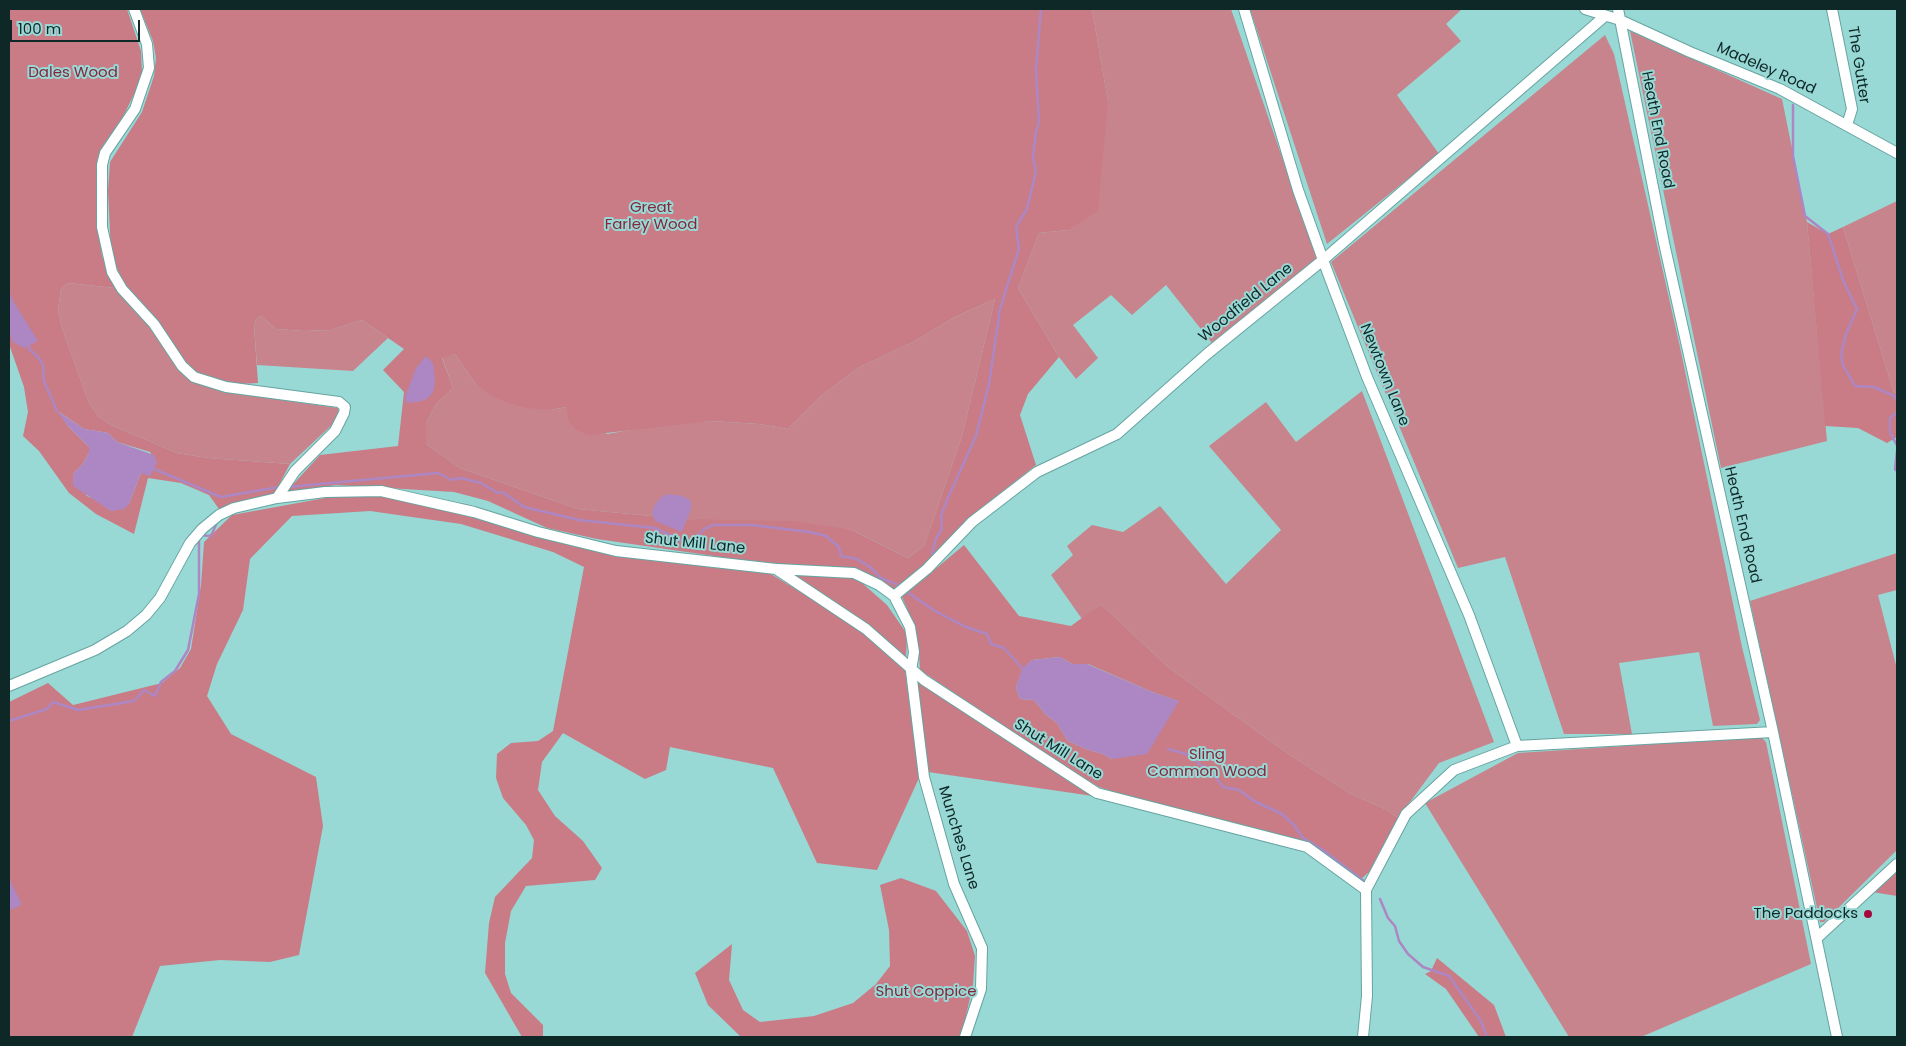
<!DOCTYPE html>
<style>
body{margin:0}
#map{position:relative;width:1906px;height:1046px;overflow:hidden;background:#98d8d5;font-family:Poppins,sans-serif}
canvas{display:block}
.frame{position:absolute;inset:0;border:10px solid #0e2827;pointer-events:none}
.scale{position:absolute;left:10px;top:20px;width:130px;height:22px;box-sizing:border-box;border:2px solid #0e2827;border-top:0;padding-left:6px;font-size:15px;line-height:18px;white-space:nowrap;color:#0e2827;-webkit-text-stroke:4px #98d8d5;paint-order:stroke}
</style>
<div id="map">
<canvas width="1906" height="1046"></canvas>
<div class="frame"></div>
<div class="scale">100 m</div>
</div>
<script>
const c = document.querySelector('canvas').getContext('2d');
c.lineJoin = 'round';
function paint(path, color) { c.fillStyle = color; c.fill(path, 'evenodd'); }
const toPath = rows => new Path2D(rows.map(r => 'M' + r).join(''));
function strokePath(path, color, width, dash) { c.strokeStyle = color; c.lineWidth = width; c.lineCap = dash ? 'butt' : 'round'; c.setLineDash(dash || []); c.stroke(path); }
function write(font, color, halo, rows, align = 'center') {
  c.font = font + ' Poppins,sans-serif'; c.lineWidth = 4; c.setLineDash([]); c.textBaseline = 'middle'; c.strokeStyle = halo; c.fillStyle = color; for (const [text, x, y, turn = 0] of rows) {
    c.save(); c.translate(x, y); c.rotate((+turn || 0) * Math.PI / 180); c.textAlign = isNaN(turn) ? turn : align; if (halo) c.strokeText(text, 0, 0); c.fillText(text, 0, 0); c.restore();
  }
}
const green = toPath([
 [1092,9,1231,9,1317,259,1212,343,1166,285,1132,315,1111,295,1073,325,1098,358,1076,379,1059,357,1018,288,1039,233,1068,230,1108,101],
 [1250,9,1462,9,1446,24,1461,41,1397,95,1439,154,1327,244],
 [1630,31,1782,99,1807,222,1827,441,1721,468],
 [1605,35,1614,54,1680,347,1742,647,1760,720,1757,724,1713,726,1699,652,1619,663,1632,734,1564,734,1505,557,1458,568,1331,262],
 [1897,201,1897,392,1894,393,1843,227],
 [68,283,115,288,143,317,198,383,255,396,338,408,339,414,334,423,290,464,208,458,177,453,111,425,98,416,89,403,62,328,58,310,61,289],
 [995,299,962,436,924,546,908,558,852,530,683,519,578,509,460,468,426,444,426,423,437,403,453,388,442,357,455,354,475,383,501,401,551,410,566,407,607,434,659,425,711,421,759,424,788,429,821,396,858,368,913,342,955,317],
 [261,316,276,329,304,331,331,330,362,320,388,338,353,371,257,365,254,326,256,319],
 [1362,391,1494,742,1439,763,1398,818,1387,810,1351,794,1287,753,1168,667,1101,604,1082,619,1051,575,1073,555,1067,546,1092,525,1123,532,1160,506,1226,584,1281,530,1209,446,1266,402,1296,442],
 [1897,553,1897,590,1878,595,1897,669,1897,850,1824,922,1820,922,1750,601],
 [1761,737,1766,742,1811,964,1641,1037,1569,1037,1425,803,1518,753]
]);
const forest = toPath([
 [9,9,127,9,141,51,142,72,135,92,122,119,104,144,97,160,96,218,102,256,115,288,68,283,61,289,58,310,62,328,89,403,98,416,111,425,177,453,208,458,290,464,273,496,253,498,219,509,209,495,181,483,148,478,134,534,96,514,69,493,39,451,23,436,28,412,24,387,9,344],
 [59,412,84,429,108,433,117,442,150,452,155,460,141,473,129,504,111,511,97,500,87,496,73,474,82,465,89,453,89,447,68,426],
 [140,9,1092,9,1108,101,1098,211,1068,230,1039,233,1018,288,1059,357,1028,394,1020,415,1036,465,979,510,891,597,856,568,781,564,728,558,597,539,547,528,488,501,454,492,336,485,286,492,320,455,398,446,404,392,383,370,404,349,362,320,331,330,304,331,276,329,261,316,256,319,254,326,258,383,239,384,210,378,188,368,122,281,111,252,108,191,110,162,142,112,154,76,156,58,153,41],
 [995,299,962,436,924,546,908,558,852,530,796,521,683,519,578,509,460,468,426,444,426,423,437,403,453,388,442,358,455,354,475,383,487,393,501,401,527,408,551,410,566,407,569,422,578,431,589,435,711,421,759,424,788,429,821,396,858,368,913,342,955,317],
 [1807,222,1828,234,1843,227,1894,393,1897,392,1897,437,1887,443,1858,428,1825,426],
 [358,492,466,504,480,508,540,535,589,550,771,574,862,630,905,670,919,778,877,870,817,863,773,768,670,747,666,770,645,779,563,733,542,762,538,790,555,816,583,841,602,868,595,880,526,886,511,911,505,943,505,974,511,993,543,1025,543,1037,522,1037,485,973,489,923,495,897,532,858,534,840,526,825,503,798,496,778,497,754,511,743,538,741,553,731,584,567,553,552,461,524,370,511,292,516,250,559,243,610,217,664,207,696,231,734,316,777,323,826,299,955,270,962,220,960,160,966,132,1037,9,1037,9,702,48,683,73,705,162,683,180,668,191,649,201,585,204,542,232,515],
 [964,545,1019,616,1071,626,1101,604,1168,667,1287,753,1351,794,1387,810,1398,818,1369,872,1360,880,1306,844,1217,825,1099,787,1040,751,920,670,919,653,914,624,902,597],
 [1060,657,1072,664,1088,664,1152,692,1178,701,1112,759,1103,754,1086,749,1068,741,1057,723,1045,714,1034,700,1020,699,1016,688,1022,670,1032,660],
 [788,573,853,575,887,605,907,634,906,658],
 [916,679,1093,796,928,772],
 [1897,869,1897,896,1872,892],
 [901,878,936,891,967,931,975,956,973,985,961,1037,741,1037,708,1005,695,973,732,944,729,980,743,1010,760,1022,814,1016,853,1003,876,984,890,966,889,930,880,885],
 [1437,958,1494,1005,1506,1037,1479,1037,1446,989,1425,974,1431,971]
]);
const water = toPath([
 [9,290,13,301,38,341,24,348,13,342,9,333],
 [426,356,433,363,435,382,433,392,428,398,422,401,407,403,405,397,416,368],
 [57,411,84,429,108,433,117,442,154,455,157,462,150,476,141,473,129,504,124,509,111,511,73,486,73,474,82,465,89,453,89,447,68,426],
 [667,494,683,496,691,501,691,509,682,532,655,521,652,513,654,506,660,498],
 [1060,657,1072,664,1087,664,1152,692,1179,701,1147,754,1112,759,1103,754,1086,749,1068,741,1057,723,1045,714,1034,700,1020,699,1016,688,1022,669,1032,660],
 [9,861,10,880,21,903,20,906,9,910]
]);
const stream = toPath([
 [1793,105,1793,156,1805,216,1828,234,1843,280,1857,309,1846,334,1841,354,1843,365,1855,386,1874,387,1894,396,1897,401],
 [29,345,29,349,38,357,43,365,44,381,57,411],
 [1897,412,1890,418,1890,433,1897,445],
 [1897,451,1895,469,1897,471],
 [154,469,221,497,279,487],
 [288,487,438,473,452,480,461,478,481,483,496,492,504,493,524,507,579,520,655,528,682,541,691,543,704,529,713,525,752,525,810,532,826,536,839,547,841,556,857,559,870,567,881,578,898,585],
 [932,554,936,538,942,529,941,516,947,500,976,436,989,384,1000,309,1019,248,1016,227,1027,209,1036,171,1033,158,1036,132,1039,122,1036,70,1041,9],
 [907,592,935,611,966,627,987,634,991,644,1004,648,1023,669],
 [9,721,47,709,53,702,78,710,134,701,144,690,155,696,161,682,175,671,188,650,199,594,199,537,200,535,210,536,212,534,217,522],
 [1168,749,1186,754,1214,775,1223,787,1239,790,1254,801,1282,814,1294,825,1302,837,1323,850,1364,881],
 [1380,899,1388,918,1395,926,1399,941,1408,954,1423,967,1449,976,1481,1021,1487,1037]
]);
const minor = toPath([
 [134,9,147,44,149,68,135,109,105,153,102,165,102,227,112,272,122,289,154,324,182,366,194,377,226,387,339,402,345,407,344,413,335,431,295,471,277,498],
 [1244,9,1298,190,1323,260,1367,377,1469,615,1517,746],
 [1585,9,1620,20,1690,52,1780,89,1897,153],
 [1618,9,1664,243,1773,732,1837,1037],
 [1832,9,1852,109,1847,125],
 [777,569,854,573,879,585,894,596],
 [9,686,95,650,127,631,146,615,160,598,190,543,202,529,219,515,234,508,277,498,325,492,381,491,474,512,538,532,616,551,776,569,866,629,924,680,1097,793,1307,847,1366,890],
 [1818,937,1897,864],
 [965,1037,981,989,982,948,954,884,924,777,911,671,914,652,910,627,894,596,927,569,972,522,1037,472,1117,434,1207,354,1323,260,1605,16],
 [1363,1037,1367,996,1366,890,1406,814,1454,770,1517,746,1773,732]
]);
const markers = [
 [1868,914,5,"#a4083d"]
];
const streetNames = [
 ["The Gutter",1858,65,81],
 ["Madeley Road",1766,69,24],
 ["Heath End Road",1657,130,79],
 ["Woodfield Lane",1246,303,-39],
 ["Newtown Lane",1384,375,68],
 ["Heath End Road",1742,525,77],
 ["Shut Mill Lane",695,544,6],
 ["Shut Mill Lane",1058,750,32],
 ["Munches Lane",958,838,73]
];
const parkNames = [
 ["Dales Wood",73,73],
 ["Great",651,208],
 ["Farley Wood",651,225],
 ["Sling",1207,755],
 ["Common Wood",1207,772],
 ["Shut Coppice",926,992]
];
const poiNames = [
 ["The Paddocks",1858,914]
];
paint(green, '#c8848c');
paint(forest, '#c97c86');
paint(water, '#ac87c3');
strokePath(stream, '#ac87c3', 2.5);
strokePath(minor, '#66a4a1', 12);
strokePath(minor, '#fff', 10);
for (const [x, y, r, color] of markers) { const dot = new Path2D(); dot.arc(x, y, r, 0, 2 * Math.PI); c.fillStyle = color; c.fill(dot); strokePath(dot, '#98d8d5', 2); }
write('15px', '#0e2827', '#98d8d5', streetNames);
write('15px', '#84273b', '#98d8d5', parkNames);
write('15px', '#0e2827', '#98d8d5', poiNames, 'right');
</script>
